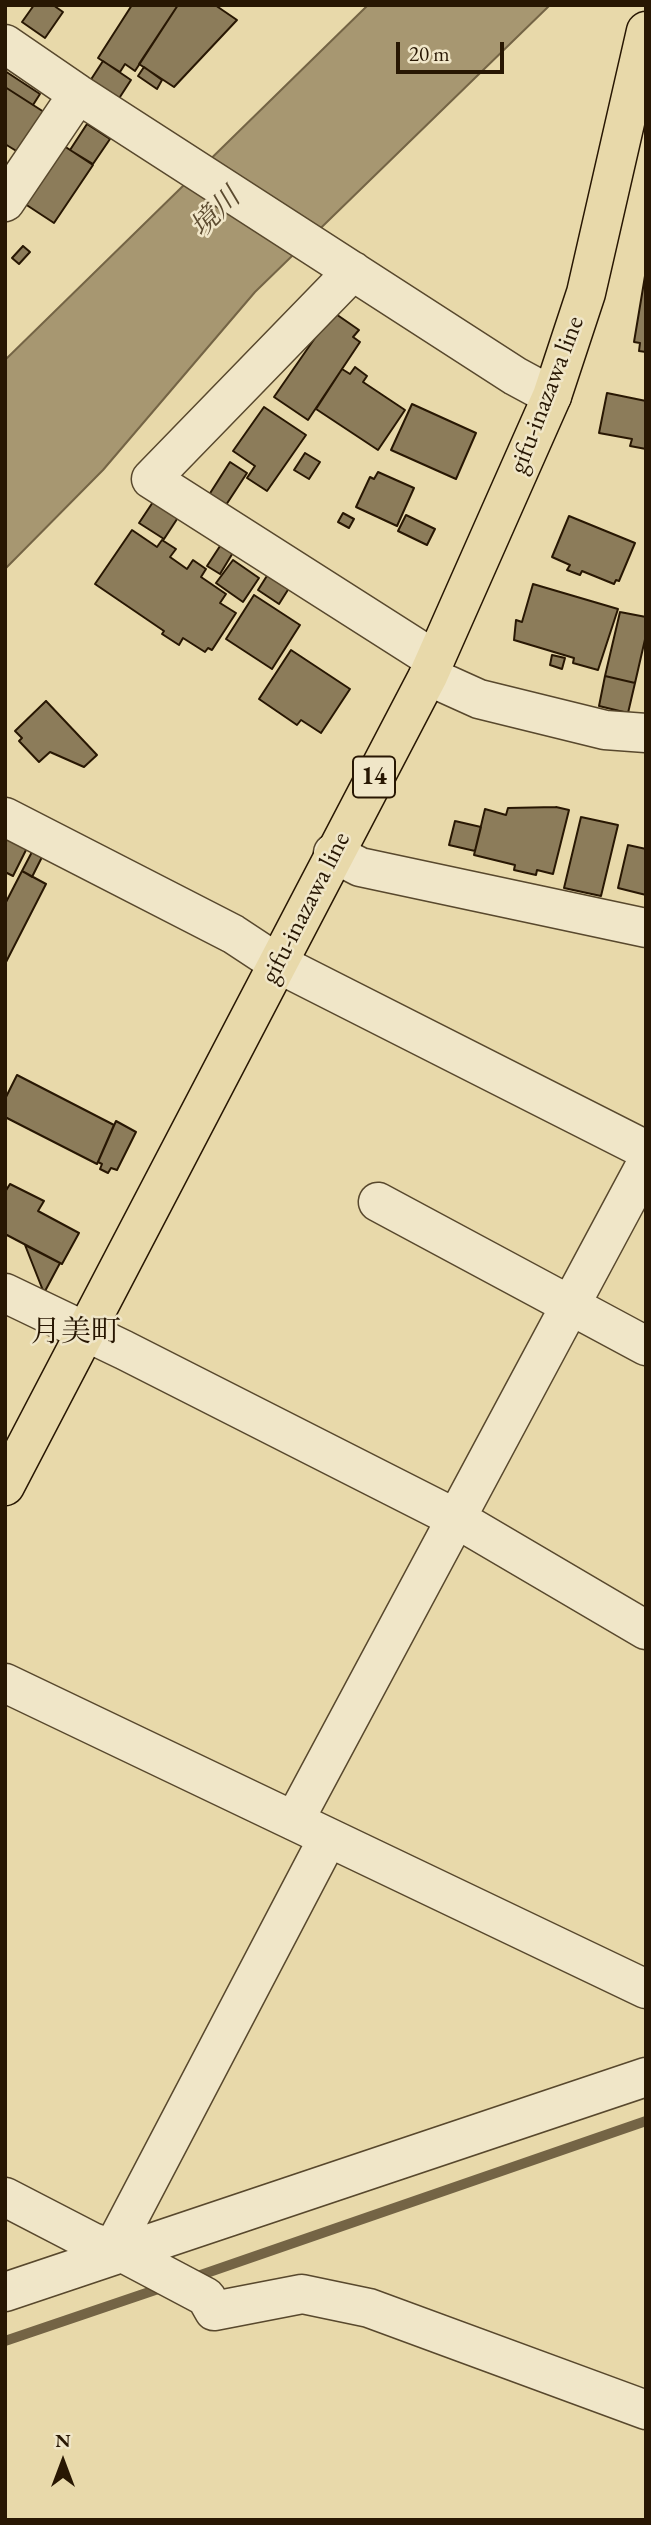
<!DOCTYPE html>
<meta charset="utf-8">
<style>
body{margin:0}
#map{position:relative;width:651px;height:2525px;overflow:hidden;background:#e8d9aa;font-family:"EB Garamond",serif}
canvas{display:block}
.frame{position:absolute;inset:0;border:7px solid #281703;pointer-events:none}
.north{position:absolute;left:28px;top:2427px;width:70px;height:70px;-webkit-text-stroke:5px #f0e6c8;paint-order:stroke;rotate:0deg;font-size:19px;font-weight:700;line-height:28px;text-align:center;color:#281703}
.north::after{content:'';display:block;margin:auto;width:24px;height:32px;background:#281703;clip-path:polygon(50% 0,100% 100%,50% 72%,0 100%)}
.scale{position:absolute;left:396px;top:42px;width:108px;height:32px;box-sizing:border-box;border:4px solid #281703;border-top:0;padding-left:9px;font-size:21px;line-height:24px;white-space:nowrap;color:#281703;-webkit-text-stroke:5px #f0e6c8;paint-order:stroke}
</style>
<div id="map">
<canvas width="651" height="2525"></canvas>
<div class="frame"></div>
<div class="north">N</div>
<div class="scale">20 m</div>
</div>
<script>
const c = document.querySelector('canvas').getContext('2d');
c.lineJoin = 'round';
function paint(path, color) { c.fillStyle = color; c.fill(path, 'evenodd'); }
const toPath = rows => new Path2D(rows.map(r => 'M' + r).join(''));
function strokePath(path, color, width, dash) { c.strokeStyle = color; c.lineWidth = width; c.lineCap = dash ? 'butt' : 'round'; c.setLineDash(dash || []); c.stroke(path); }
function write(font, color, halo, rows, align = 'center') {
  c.font = font + ' "EB Garamond","Noto Serif JP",serif'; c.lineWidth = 5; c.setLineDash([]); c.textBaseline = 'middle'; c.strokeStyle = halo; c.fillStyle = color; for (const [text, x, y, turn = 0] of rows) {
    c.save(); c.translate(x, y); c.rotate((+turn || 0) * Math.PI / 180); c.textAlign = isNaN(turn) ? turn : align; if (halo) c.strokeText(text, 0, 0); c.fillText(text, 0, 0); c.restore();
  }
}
const water = toPath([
 [368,5,550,5,255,292,103,470,5,569,5,360,368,5]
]);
const stream = toPath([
 [192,2278,646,2121],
 [5,2341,167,2286]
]);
const building = toPath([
 [34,5,53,5,63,12,45,38,22,22,34,5],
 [132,5,178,5,135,71,125,64,120,72,98,58,132,5],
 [178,5,215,5,237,20,174,87,139,64,178,5],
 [103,61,131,80,118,100,90,81,103,61],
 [144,67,162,80,157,89,138,76,144,67],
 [5,71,40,94,33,105,5,87,5,71],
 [5,87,44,112,18,152,5,144,5,87],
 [87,124,110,139,93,164,70,150,87,124],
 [58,142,93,165,54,223,19,200,58,142],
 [23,246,30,252,19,264,12,258,23,246],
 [645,276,646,276,646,352,639,351,640,343,634,342,645,276],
 [333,312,359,330,353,337,360,342,308,420,274,397,333,312],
 [355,367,367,376,363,382,405,410,378,450,316,409,342,369,350,374,355,367],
 [607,393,646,401,646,449,630,446,632,439,599,433,607,393],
 [412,404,476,433,456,479,391,450,412,404],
 [264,407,306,435,267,491,247,478,255,466,233,451,264,407],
 [305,453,320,462,309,479,294,470,305,453],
 [230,462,247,473,224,508,207,498,230,462],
 [378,472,414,488,397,526,356,507,370,477,374,479,378,472],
 [157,496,181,513,164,539,139,523,157,496],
 [343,513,354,519,349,528,338,522,343,513],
 [406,515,435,529,427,545,398,531,406,515],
 [569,516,635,543,619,581,616,580,614,584,582,571,580,575,567,570,570,565,552,557,569,516],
 [132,530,157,547,162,540,176,549,170,557,187,569,193,560,206,569,201,577,226,594,220,603,236,613,212,650,208,648,205,652,183,638,179,645,162,634,164,631,95,584,132,530],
 [222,543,234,551,220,574,207,566,222,543],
 [233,560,259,578,243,602,216,583,233,560],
 [270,571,291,585,279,604,258,590,270,571],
 [533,584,618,609,598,670,573,663,574,658,514,640,516,620,522,622,533,584],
 [254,595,300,625,272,669,226,639,254,595],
 [620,612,646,617,646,635,635,683,605,676,620,612],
 [291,650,350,689,321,733,301,720,297,725,259,699,291,650],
 [552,655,565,658,562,669,550,665,552,655],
 [605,676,635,683,628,713,599,706,605,676],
 [46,701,97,755,84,767,50,752,39,762,19,741,22,738,15,731,46,701],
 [556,807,569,810,553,874,537,870,536,875,514,870,515,865,474,855,485,809,506,815,508,808,556,807],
 [581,817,618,825,601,896,564,888,581,817],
 [455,821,481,827,475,851,449,845,455,821],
 [5,837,27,848,13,876,5,872,5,837],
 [628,845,646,849,646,895,618,888,628,845],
 [33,850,43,855,32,877,22,871,33,850],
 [22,871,46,884,5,964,5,904,22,871],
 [17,1075,114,1125,97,1164,5,1117,5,1099,17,1075],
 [116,1121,136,1132,117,1170,111,1168,108,1173,100,1169,102,1164,98,1162,116,1121],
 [10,1184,44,1201,38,1211,79,1233,62,1264,5,1234,5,1192,10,1184],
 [25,1245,60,1263,44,1293,25,1245]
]);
const minor = toPath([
 [5,44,78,94,515,376,552,396],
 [5,202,78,94],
 [353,271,151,479,435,660],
 [428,676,479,699,605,730,646,733],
 [5,817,233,934,277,963,646,1150],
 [333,853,360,867,646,928],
 [378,1202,646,1346],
 [5,1293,124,1350,457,1519,646,1630],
 [5,1683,646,1989],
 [294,1821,646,1164],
 [5,2197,92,2242,121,2252,206,2297,214,2311,302,2294,369,2308,646,2410],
 [121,2252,119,2237,328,1838],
 [5,2292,646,2077]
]);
const major = toPath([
 [5,1486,428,676,552,396,586,293,646,31]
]);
const shields = [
 [374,777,42]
];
const shieldNames = [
 ["14",374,777]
];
const streetNames = [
 ["gifu-inazawa line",547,395,-69],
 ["gifu-inazawa line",306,908,-63]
];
const waterNames = [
 ["境川",216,213,-45]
];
const quarterNames = [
 ["月美町",76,1333]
];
paint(water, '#a79771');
strokePath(water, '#746445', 2);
strokePath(stream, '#746445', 10);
paint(building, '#8c7c5a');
strokePath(building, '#281703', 2);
strokePath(minor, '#58482d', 41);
strokePath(major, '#281703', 41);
strokePath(minor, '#f0e6c8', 38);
strokePath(major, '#e8d9aa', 38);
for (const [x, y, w] of shields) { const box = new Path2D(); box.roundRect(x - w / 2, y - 20.5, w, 41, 5); c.fillStyle = '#f0e6c8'; c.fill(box); strokePath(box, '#281703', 2); }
write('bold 24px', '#281703', null, shieldNames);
write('26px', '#281703', '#f0e6c8', streetNames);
write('italic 28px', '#5b4a2f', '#f0e6c8', waterNames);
write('30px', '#281703', '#f0e6c8', quarterNames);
</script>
